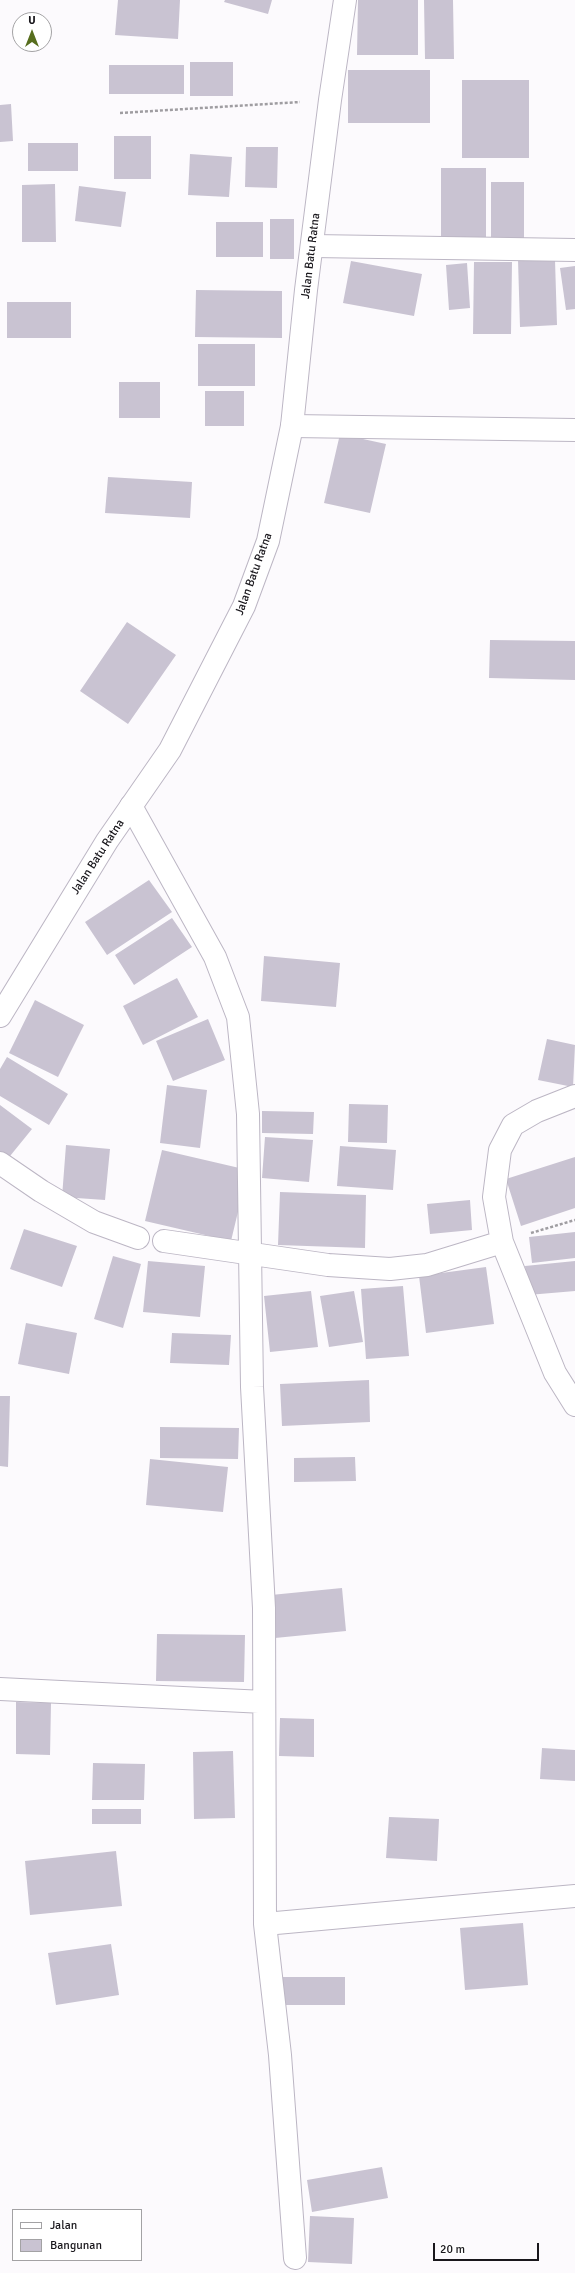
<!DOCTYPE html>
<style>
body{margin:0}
#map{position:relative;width:575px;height:2273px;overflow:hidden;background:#fcfafd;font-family:Signika,sans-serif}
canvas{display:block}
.legend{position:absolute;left:12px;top:2209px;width:130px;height:52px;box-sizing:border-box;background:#fff;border:1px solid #a3a2a4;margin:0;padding:5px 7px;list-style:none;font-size:12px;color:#19171c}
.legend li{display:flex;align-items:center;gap:8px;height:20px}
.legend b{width:20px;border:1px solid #a3a2a4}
.north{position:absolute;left:12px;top:12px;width:40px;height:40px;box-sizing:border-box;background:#fff;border:1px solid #a3a2a4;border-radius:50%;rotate:0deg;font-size:11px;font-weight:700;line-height:16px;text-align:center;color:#19171c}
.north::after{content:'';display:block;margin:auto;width:14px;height:18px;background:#576e1e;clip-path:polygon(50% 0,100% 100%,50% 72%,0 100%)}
.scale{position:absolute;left:433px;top:2243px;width:106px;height:18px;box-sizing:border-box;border:2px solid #19171c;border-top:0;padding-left:5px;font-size:12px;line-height:14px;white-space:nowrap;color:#19171c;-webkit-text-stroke:3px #fff;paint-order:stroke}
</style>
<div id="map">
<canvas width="575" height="2273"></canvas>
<ul class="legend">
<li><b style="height:5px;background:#fff"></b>Jalan</li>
<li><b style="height:11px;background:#c9c3d2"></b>Bangunan</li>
</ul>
<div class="north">U</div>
<div class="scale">20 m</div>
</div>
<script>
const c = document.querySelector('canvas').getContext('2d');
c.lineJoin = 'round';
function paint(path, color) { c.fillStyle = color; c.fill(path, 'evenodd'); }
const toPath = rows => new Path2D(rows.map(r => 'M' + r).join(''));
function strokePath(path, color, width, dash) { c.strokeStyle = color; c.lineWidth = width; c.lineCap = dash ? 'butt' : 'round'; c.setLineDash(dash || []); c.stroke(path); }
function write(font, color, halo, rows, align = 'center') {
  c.font = font + ' Signika,sans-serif'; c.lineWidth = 3.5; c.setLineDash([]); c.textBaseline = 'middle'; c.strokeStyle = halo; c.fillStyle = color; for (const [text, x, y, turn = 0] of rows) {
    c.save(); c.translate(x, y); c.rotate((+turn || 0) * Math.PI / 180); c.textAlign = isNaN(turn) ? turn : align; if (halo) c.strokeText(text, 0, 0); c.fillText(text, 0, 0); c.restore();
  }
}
const building = toPath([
 [118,0,180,0,178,39,115,35],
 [225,0,272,0,268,14,224,2],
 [358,0,418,0,418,55,357,55],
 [424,0,453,0,454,59,425,59],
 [190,62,233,62,233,96,190,96],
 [109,65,184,65,184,94,109,94],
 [348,70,430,70,430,123,348,123],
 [462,80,529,80,529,158,462,158],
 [11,104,13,141,0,142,0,105],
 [114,136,151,136,151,179,114,179],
 [28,143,78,143,78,171,28,171],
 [246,147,278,147,277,188,245,187],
 [190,154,232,157,229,197,188,195],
 [441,168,486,168,486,238,441,238],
 [491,182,524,182,524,238,491,238],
 [55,184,56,242,22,242,22,185],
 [79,186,126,192,121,227,75,221],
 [270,219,294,219,294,259,270,259],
 [216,222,263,222,263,257,216,257],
 [518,260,555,260,557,325,520,327],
 [351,261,422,274,414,316,343,303],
 [474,262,512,262,511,334,473,334],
 [467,263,470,308,449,310,446,265],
 [575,266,575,309,566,310,560,268],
 [196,290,282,291,282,338,195,337],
 [7,302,71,302,71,338,7,338],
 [198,344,255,344,255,386,198,386],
 [119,382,160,382,160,418,119,418],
 [205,391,244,391,244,426,205,426],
 [340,434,386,444,370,513,324,503],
 [108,477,192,482,190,518,105,513],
 [127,622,176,655,128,724,80,691],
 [490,640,575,641,575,680,489,678],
 [149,880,172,912,107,955,85,922],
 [172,918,192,947,134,985,115,955],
 [264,956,340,963,336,1007,261,1001],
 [177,978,198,1017,143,1045,123,1006],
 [35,1000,84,1025,58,1077,9,1053],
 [208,1019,225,1060,173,1081,156,1041],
 [547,1039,575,1045,573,1087,538,1080],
 [7,1057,68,1094,49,1125,0,1096,0,1069],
 [167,1085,207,1090,200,1148,160,1143],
 [349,1104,388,1105,387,1143,348,1142],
 [0,1105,32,1129,6,1161,0,1156],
 [262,1111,314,1112,313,1134,262,1133],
 [265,1137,313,1140,309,1182,262,1178],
 [66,1145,110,1149,105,1200,62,1197],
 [340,1146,396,1150,393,1190,337,1186],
 [162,1150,248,1170,231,1241,145,1221],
 [575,1157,575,1208,521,1226,506,1179],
 [280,1192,366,1195,365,1248,278,1245],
 [470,1200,472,1230,430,1234,427,1204],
 [24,1229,77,1246,62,1287,10,1269],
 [575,1232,575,1258,532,1263,529,1237],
 [113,1256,141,1264,123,1328,94,1319],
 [148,1261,205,1266,200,1317,143,1312],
 [575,1261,575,1291,528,1295,525,1266],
 [486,1267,494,1324,426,1333,419,1276],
 [403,1286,409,1356,366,1359,361,1289],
 [311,1291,318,1347,270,1352,264,1296],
 [354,1291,363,1342,329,1347,320,1296],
 [26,1323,77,1333,69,1374,18,1364],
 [172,1333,231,1335,229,1365,170,1363],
 [369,1380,370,1422,282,1426,280,1384],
 [0,1396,10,1396,8,1467,0,1466],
 [160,1427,239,1428,238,1459,160,1458],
 [355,1457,356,1481,294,1482,294,1458],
 [150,1459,228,1467,223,1512,146,1505],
 [342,1588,346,1631,275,1638,271,1595],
 [157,1634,245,1635,244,1682,156,1681],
 [16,1702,51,1703,50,1755,16,1754],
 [280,1718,314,1719,314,1757,279,1756],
 [542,1748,575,1750,575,1781,540,1779],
 [233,1751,235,1818,194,1819,193,1752],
 [93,1763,145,1764,144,1800,92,1800],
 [92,1809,141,1809,141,1824,92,1824],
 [389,1817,439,1819,437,1861,386,1858],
 [116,1851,122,1906,30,1915,25,1861],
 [523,1923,528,1985,465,1990,460,1928],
 [111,1944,119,1995,56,2005,48,1953],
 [281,1977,345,1977,345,2005,281,2005],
 [382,2167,388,2198,312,2212,307,2180],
 [310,2216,354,2218,352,2264,308,2262]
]);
const path = toPath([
 [120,113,300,102],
 [531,1233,575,1220]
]);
const street = toPath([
 [313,246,575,250],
 [292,426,575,430],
 [131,806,215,957,238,1017,248,1114,252,1387,264,1608,265,1924,280,2055,295,2258],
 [575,1096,537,1111,513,1125,500,1150,494,1197,502,1242,555,1373,575,1405],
 [0,1163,41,1191,94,1222,138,1238],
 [164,1241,328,1265,390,1269,427,1265,502,1242],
 [0,1689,264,1702],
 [265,1924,575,1896]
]);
const secondary = toPath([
 [0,1016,107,841,170,750,244,606,268,541,292,426,306,290,330,100,345,0]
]);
const streetNames = [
 ["Jalan Batu Ratna",311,256,-83],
 ["Jalan Batu Ratna",254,574,-70],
 ["Jalan Batu Ratna",98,857,-57]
];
paint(building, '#c9c3d2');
strokePath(street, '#bcb6c4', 24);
strokePath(secondary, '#bcb6c4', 24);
strokePath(path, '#9f9da1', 2.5, [3, 2]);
strokePath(street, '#fff', 22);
strokePath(secondary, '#fff', 22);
write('12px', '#19171c', '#fff', streetNames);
</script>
